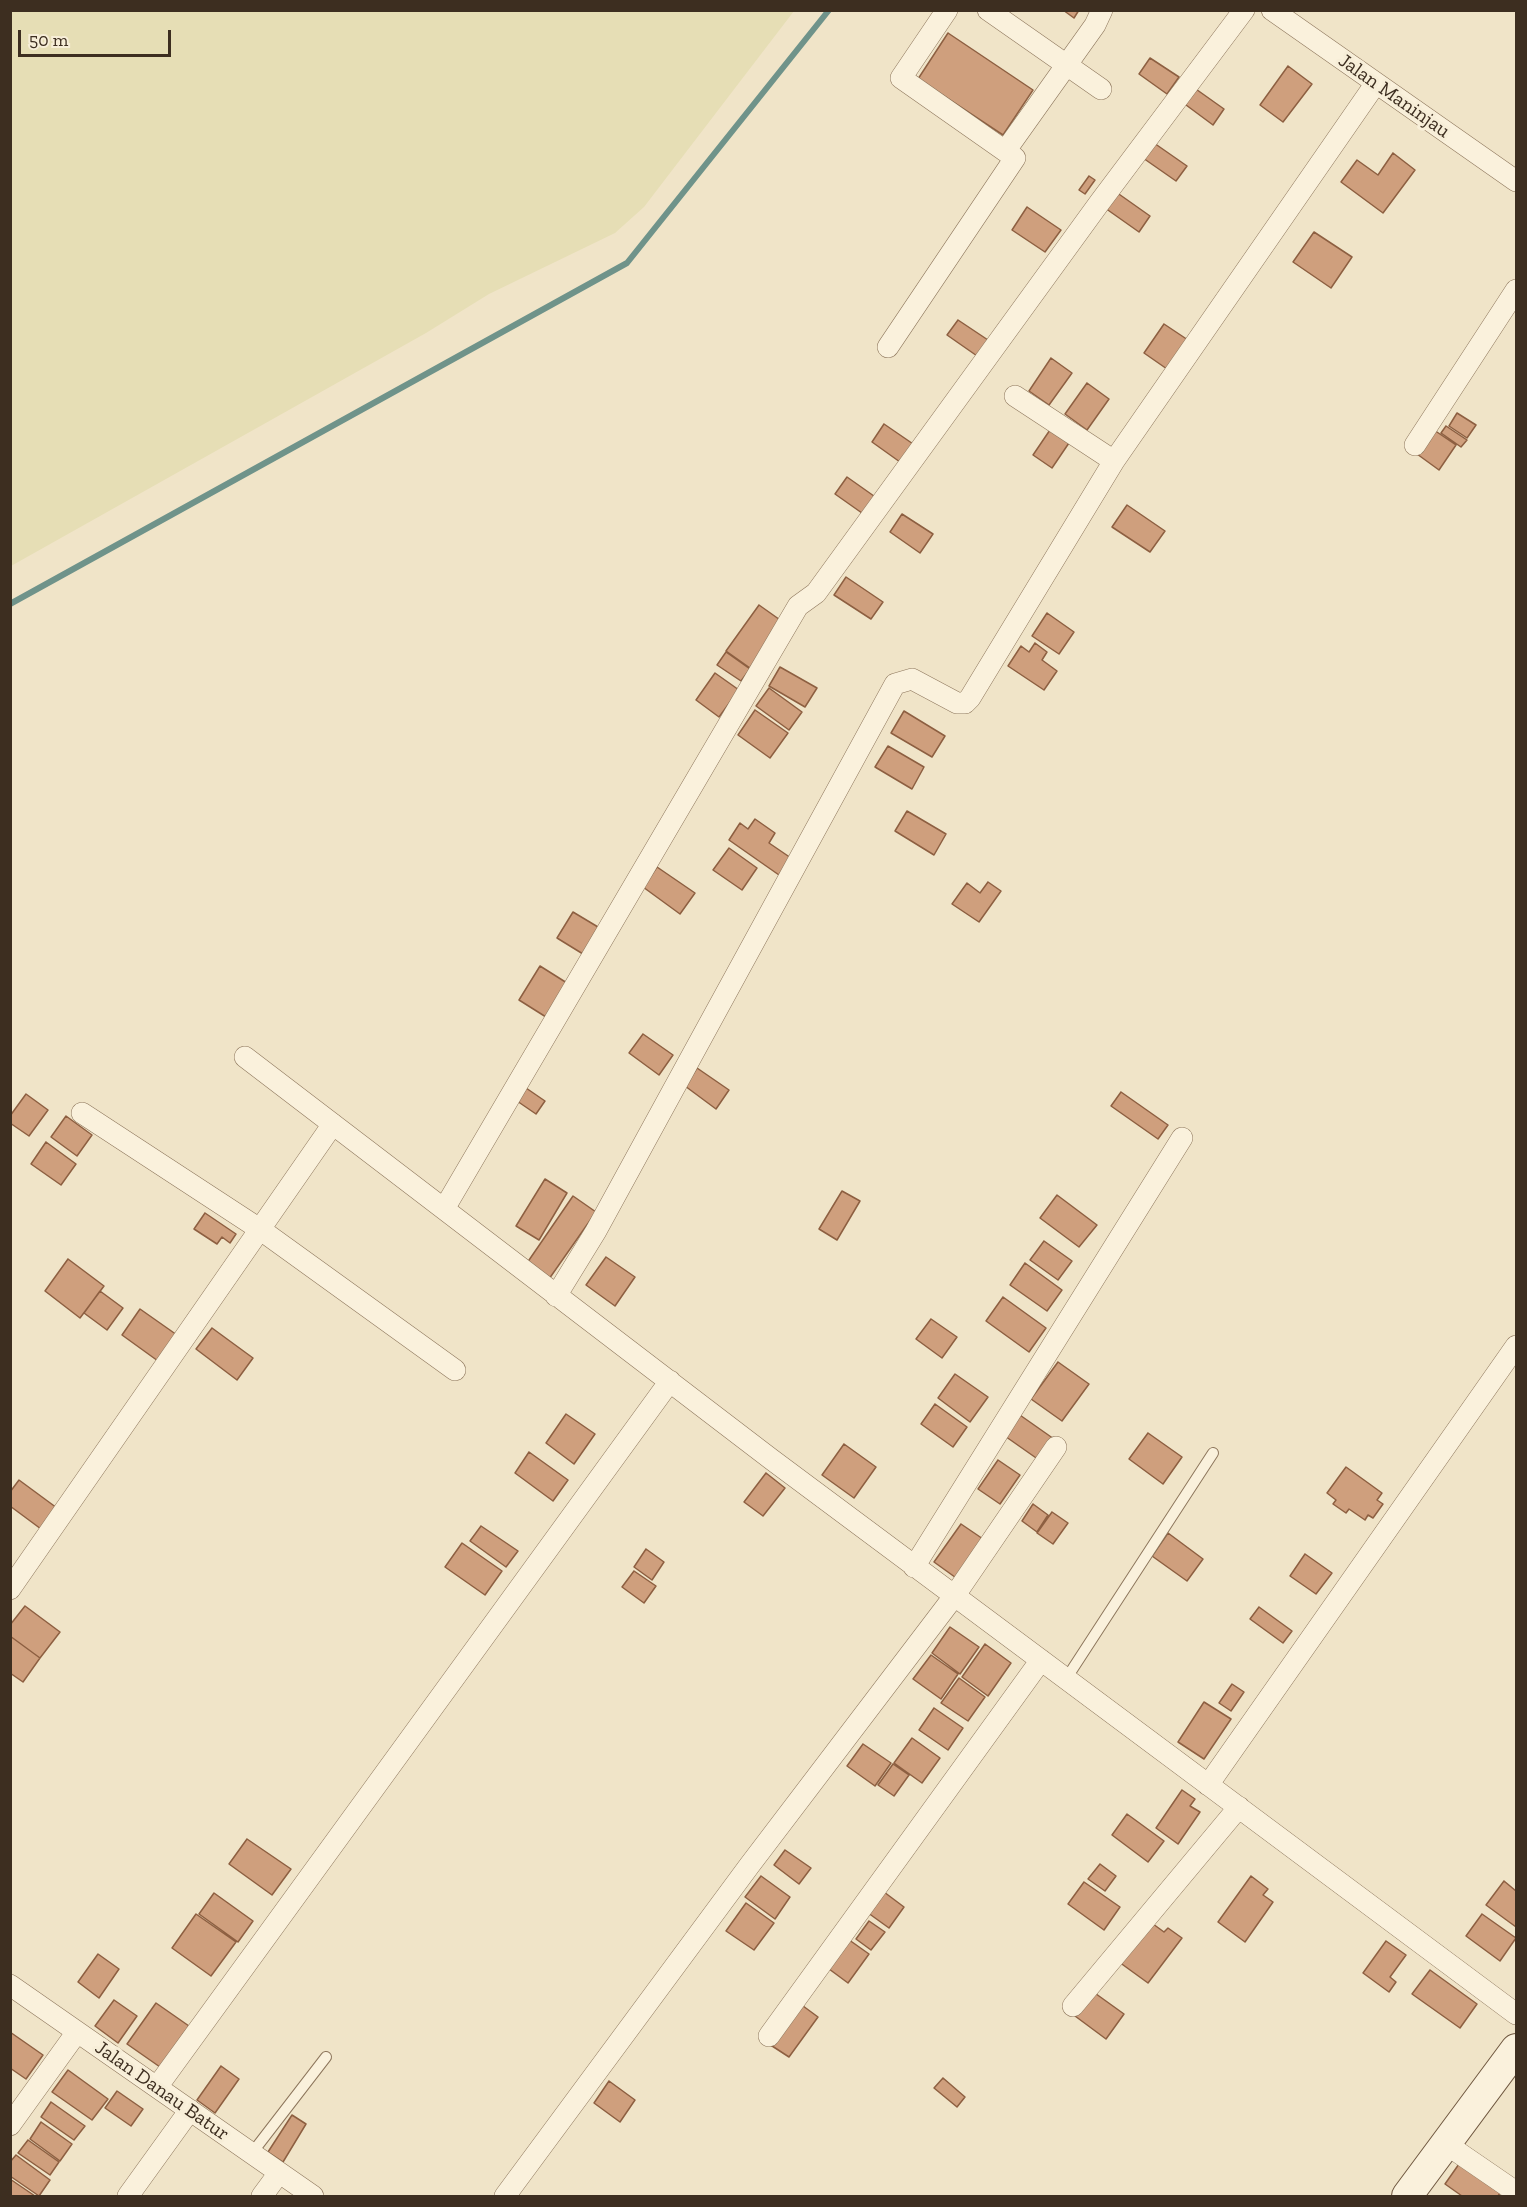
<!DOCTYPE html>
<style>
body{margin:0}
#map{position:relative;width:1527px;height:2207px;overflow:hidden;background:#f0e4c8;font-family:"Zilla Slab",serif}
canvas{display:block}
.frame{position:absolute;inset:0;border:12px solid #3d2e20;pointer-events:none}
.scale{position:absolute;left:18px;top:30px;width:153px;height:27px;box-sizing:border-box;border:3px solid #3d2e20;border-top:0;padding-left:8px;font-size:18px;line-height:21px;white-space:nowrap;color:#3d2e20;-webkit-text-stroke:4px #f7eed8;paint-order:stroke}
</style>
<div id="map">
<canvas width="1527" height="2207"></canvas>
<div class="frame"></div>
<div class="scale">50 m</div>
</div>
<script>
const c = document.querySelector('canvas').getContext('2d');
c.lineJoin = 'round';
function paint(path, color) { c.fillStyle = color; c.fill(path, 'evenodd'); }
const toPath = rows => new Path2D(rows.map(r => 'M' + r).join(''));
function strokePath(path, color, width, dash) { c.strokeStyle = color; c.lineWidth = width; c.lineCap = dash ? 'butt' : 'round'; c.setLineDash(dash || []); c.stroke(path); }
function write(font, color, halo, rows, align = 'center') {
  c.font = font + ' "Zilla Slab",serif'; c.lineWidth = 6; c.setLineDash([]); c.textBaseline = 'middle'; c.strokeStyle = halo; c.fillStyle = color; for (const [text, x, y, turn = 0] of rows) {
    c.save(); c.translate(x, y); c.rotate((+turn || 0) * Math.PI / 180); c.textAlign = isNaN(turn) ? turn : align; if (halo) c.strokeText(text, 0, 0); c.fillText(text, 0, 0); c.restore();
  }
}
const farmland = toPath([
 [11,10,794,10,794,11,644,207,615,233,489,294,426,333,11,566]
]);
const stream = toPath([
 [10,604,627,263,829,10]
]);
const building = toPath([
 [1063,10,1079,10,1074,18,1063,10],
 [948,33,1033,90,1003,135,918,79,948,33],
 [1150,58,1179,77,1167,94,1139,74,1150,58],
 [1288,66,1312,84,1283,122,1260,105,1288,66],
 [1193,87,1224,109,1213,125,1182,102,1193,87],
 [1154,143,1187,166,1176,181,1143,158,1154,143],
 [1393,153,1415,170,1383,213,1341,182,1357,160,1378,175,1393,153],
 [1089,176,1095,180,1085,194,1079,190,1089,176],
 [1116,192,1150,216,1139,232,1105,208,1116,192],
 [1027,207,1061,230,1045,252,1012,230,1027,207],
 [1314,232,1352,257,1331,288,1293,262,1314,232],
 [958,320,991,342,980,358,947,335,958,320],
 [1164,324,1188,340,1167,369,1144,353,1164,324],
 [1051,358,1072,373,1049,405,1029,391,1051,358],
 [1087,383,1109,399,1087,430,1065,414,1087,383],
 [1457,413,1476,425,1467,438,1449,426,1457,413],
 [884,424,919,448,907,467,872,442,884,424],
 [1446,426,1467,440,1461,447,1441,433,1446,426],
 [1052,427,1071,440,1052,468,1033,455,1052,427],
 [1434,430,1456,445,1439,470,1417,454,1434,430],
 [847,477,881,501,869,518,835,494,847,477],
 [1127,505,1165,531,1150,552,1112,527,1127,505],
 [902,514,933,534,920,553,890,532,902,514],
 [846,577,883,602,871,619,834,595,846,577],
 [759,605,783,622,750,668,726,651,759,605],
 [1047,613,1074,632,1059,654,1032,636,1047,613],
 [1035,643,1047,652,1042,660,1057,671,1044,690,1008,666,1021,646,1029,652,1035,643],
 [726,652,750,669,741,681,717,665,726,652],
 [780,667,817,688,805,707,769,686,780,667],
 [715,673,739,690,719,717,696,700,715,673],
 [769,688,802,712,789,730,756,706,769,688],
 [755,710,788,733,770,758,738,735,755,710],
 [904,711,945,736,932,757,891,733,904,711],
 [888,746,924,767,912,789,875,767,888,746],
 [907,811,946,834,934,855,895,831,907,811],
 [755,819,775,833,769,843,791,858,779,875,729,840,740,823,748,829,755,819],
 [729,848,757,868,742,890,713,870,729,848],
 [657,867,695,893,680,914,643,887,657,867],
 [988,882,1001,891,979,922,952,904,967,883,980,893,988,882],
 [573,912,598,927,583,954,557,938,573,912],
 [540,966,567,983,546,1017,519,1000,540,966],
 [643,1034,673,1055,659,1075,629,1053,643,1034],
 [697,1068,729,1090,716,1109,685,1086,697,1068],
 [526,1088,545,1101,536,1114,517,1101,526,1088],
 [1121,1092,1168,1125,1158,1139,1111,1106,1121,1092],
 [26,1094,48,1110,29,1136,10,1123,10,1116,26,1094],
 [66,1116,92,1135,77,1156,51,1137,66,1116],
 [46,1142,76,1164,61,1185,31,1164,46,1142],
 [545,1179,567,1193,539,1240,516,1226,545,1179],
 [842,1191,860,1201,837,1240,819,1229,842,1191],
 [1057,1195,1097,1225,1079,1247,1040,1218,1057,1195],
 [573,1196,596,1212,549,1279,527,1263,573,1196],
 [205,1213,236,1234,230,1243,222,1237,217,1244,194,1229,205,1213],
 [1044,1241,1072,1261,1058,1280,1030,1260,1044,1241],
 [606,1257,635,1277,615,1306,586,1285,606,1257],
 [68,1259,104,1286,80,1318,45,1291,68,1259],
 [1025,1263,1062,1290,1047,1311,1010,1285,1025,1263],
 [100,1291,123,1308,107,1330,84,1313,100,1291],
 [1003,1297,1046,1328,1029,1352,986,1321,1003,1297],
 [140,1309,177,1335,158,1361,122,1335,140,1309],
 [931,1319,957,1337,942,1358,916,1339,931,1319],
 [212,1328,253,1358,237,1380,196,1349,212,1328],
 [1058,1362,1089,1384,1062,1421,1031,1399,1058,1362],
 [955,1374,988,1397,970,1422,938,1398,955,1374],
 [935,1404,967,1427,953,1447,921,1424,935,1404],
 [1017,1413,1054,1439,1039,1460,1002,1434,1017,1413],
 [566,1414,595,1434,574,1464,546,1443,566,1414],
 [1148,1433,1182,1457,1163,1484,1129,1459,1148,1433],
 [844,1444,876,1467,854,1498,822,1475,844,1444],
 [529,1452,568,1480,553,1501,515,1473,529,1452],
 [998,1460,1020,1475,1000,1504,978,1489,998,1460],
 [1346,1467,1382,1493,1377,1500,1383,1504,1373,1518,1368,1515,1365,1520,1349,1509,1346,1513,1333,1504,1336,1500,1327,1493,1346,1467],
 [766,1473,785,1488,763,1516,744,1502,766,1473],
 [19,1480,57,1508,41,1529,10,1506,10,1492,19,1480],
 [1033,1504,1048,1515,1037,1532,1022,1521,1033,1504],
 [1052,1512,1068,1523,1053,1544,1037,1533,1052,1512],
 [961,1524,986,1541,959,1580,934,1562,961,1524],
 [481,1526,518,1551,506,1567,470,1541,481,1526],
 [1168,1533,1203,1559,1187,1581,1152,1556,1168,1533],
 [462,1543,502,1571,485,1595,445,1567,462,1543],
 [646,1549,664,1562,652,1580,634,1567,646,1549],
 [1305,1554,1332,1573,1316,1594,1290,1576,1305,1554],
 [634,1571,656,1586,644,1603,622,1587,634,1571],
 [25,1606,60,1632,40,1658,10,1636,10,1625,25,1606],
 [1259,1607,1292,1631,1283,1643,1250,1619,1259,1607],
 [950,1627,979,1647,960,1674,932,1653,950,1627],
 [10,1636,40,1658,23,1682,10,1673,10,1636],
 [985,1644,1011,1663,988,1696,962,1677,985,1644],
 [931,1655,958,1674,941,1699,913,1679,931,1655],
 [959,1678,985,1697,968,1721,941,1703,959,1678],
 [1232,1684,1244,1692,1231,1711,1219,1703,1232,1684],
 [1204,1702,1231,1719,1204,1759,1178,1742,1204,1702],
 [934,1708,963,1728,948,1750,919,1730,934,1708],
 [912,1738,940,1758,922,1783,894,1763,912,1738],
 [863,1744,891,1763,875,1786,847,1766,863,1744],
 [893,1764,909,1775,894,1796,878,1785,893,1764],
 [1182,1790,1195,1799,1190,1806,1200,1812,1178,1844,1156,1828,1182,1790],
 [1127,1814,1164,1841,1148,1862,1112,1835,1127,1814],
 [247,1839,291,1869,272,1895,229,1864,247,1839],
 [785,1850,811,1868,799,1884,774,1865,785,1850],
 [1100,1864,1116,1876,1105,1891,1088,1879,1100,1864],
 [761,1876,790,1897,775,1919,745,1897,761,1876],
 [1251,1876,1268,1889,1263,1895,1273,1902,1245,1942,1218,1922,1251,1876],
 [1504,1881,1516,1891,1516,1927,1486,1905,1504,1881],
 [1084,1882,1120,1907,1104,1930,1068,1904,1084,1882],
 [880,1889,904,1907,889,1928,864,1910,880,1889],
 [214,1893,253,1921,238,1942,199,1914,214,1893],
 [746,1903,774,1923,754,1950,726,1931,746,1903],
 [196,1914,236,1942,211,1976,172,1948,196,1914],
 [1482,1914,1516,1938,1500,1961,1466,1936,1482,1914],
 [869,1921,885,1932,871,1950,856,1939,869,1921],
 [1149,1921,1164,1932,1168,1928,1182,1938,1148,1983,1119,1962,1149,1921],
 [845,1937,869,1954,848,1983,825,1966,845,1937],
 [1386,1941,1406,1955,1390,1977,1396,1982,1389,1992,1363,1973,1386,1941],
 [98,1954,119,1969,99,1998,78,1982,98,1954],
 [1430,1970,1477,2004,1460,2028,1412,1994,1430,1970],
 [1092,1991,1124,2014,1106,2039,1075,2016,1092,1991],
 [114,2000,137,2016,118,2043,95,2026,114,2000],
 [156,2003,189,2026,160,2067,127,2044,156,2003],
 [799,2003,818,2017,789,2057,769,2044,799,2003],
 [10,2032,43,2055,26,2079,10,2068,10,2032],
 [221,2066,239,2079,215,2113,197,2100,221,2066],
 [68,2070,108,2099,92,2120,52,2092,68,2070],
 [943,2078,965,2097,957,2107,934,2088,943,2078],
 [609,2081,635,2100,620,2122,594,2103,609,2081],
 [117,2091,143,2109,131,2126,105,2108,117,2091],
 [51,2102,85,2126,74,2140,41,2117,51,2102],
 [292,2115,306,2124,283,2162,268,2152,292,2115],
 [41,2122,72,2144,60,2161,30,2139,41,2122],
 [28,2140,59,2162,50,2175,18,2153,28,2140],
 [16,2155,50,2180,39,2196,10,2176,10,2162,16,2155],
 [1459,2164,1500,2193,1498,2196,1462,2196,1445,2184,1459,2164],
 [10,2179,35,2196,10,2196,10,2179]
]);
const lane = toPath([
 [1066,1679,1213,1453],
 [252,2153,326,2057]
]);
const street = toPath([
 [988,10,1101,89],
 [1272,10,1516,181],
 [1006,150,1095,25,1102,10],
 [888,347,1015,158,901,78,947,10],
 [1015,396,1114,461],
 [1415,445,1516,290],
 [245,1057,771,1459,1516,2014],
 [82,1113,261,1230,455,1370],
 [444,1209,798,606,816,593,1100,202,1244,10],
 [556,1296,596,1231,895,684,912,679,957,703,965,703,970,698,1114,461,1376,83],
 [914,1567,1182,1138],
 [10,1589,333,1124],
 [1208,1785,1516,1346],
 [10,1985,313,2196],
 [1073,2006,1239,1807],
 [769,2036,1041,1660],
 [157,2087,670,1381],
 [10,2125,77,2032],
 [1446,2144,1516,2192],
 [128,2196,190,2110],
 [262,2196,279,2173],
 [505,2196,749,1866,955,1595,1056,1447]
]);
const secondary = toPath([
 [1407,2196,1516,2049]
]);
const streetNames = [
 ["Jalan Maninjau",1394,96,35],
 ["Jalan Danau Batur",162,2091,35]
];
paint(farmland, '#e6deb5');
strokePath(stream, '#6f938a', 6);
paint(building, '#cf9f7d');
strokePath(building, '#8d5f41', 1.5);
strokePath(lane, '#8d765c', 12);
strokePath(street, '#8d765c', 22);
strokePath(secondary, '#6f573f', 32);
strokePath(lane, '#faf1dc', 10);
strokePath(street, '#faf1dc', 21);
strokePath(secondary, '#faf1dc', 30);
write('20px', '#3d2e20', '#f7eed8', streetNames);
</script>
